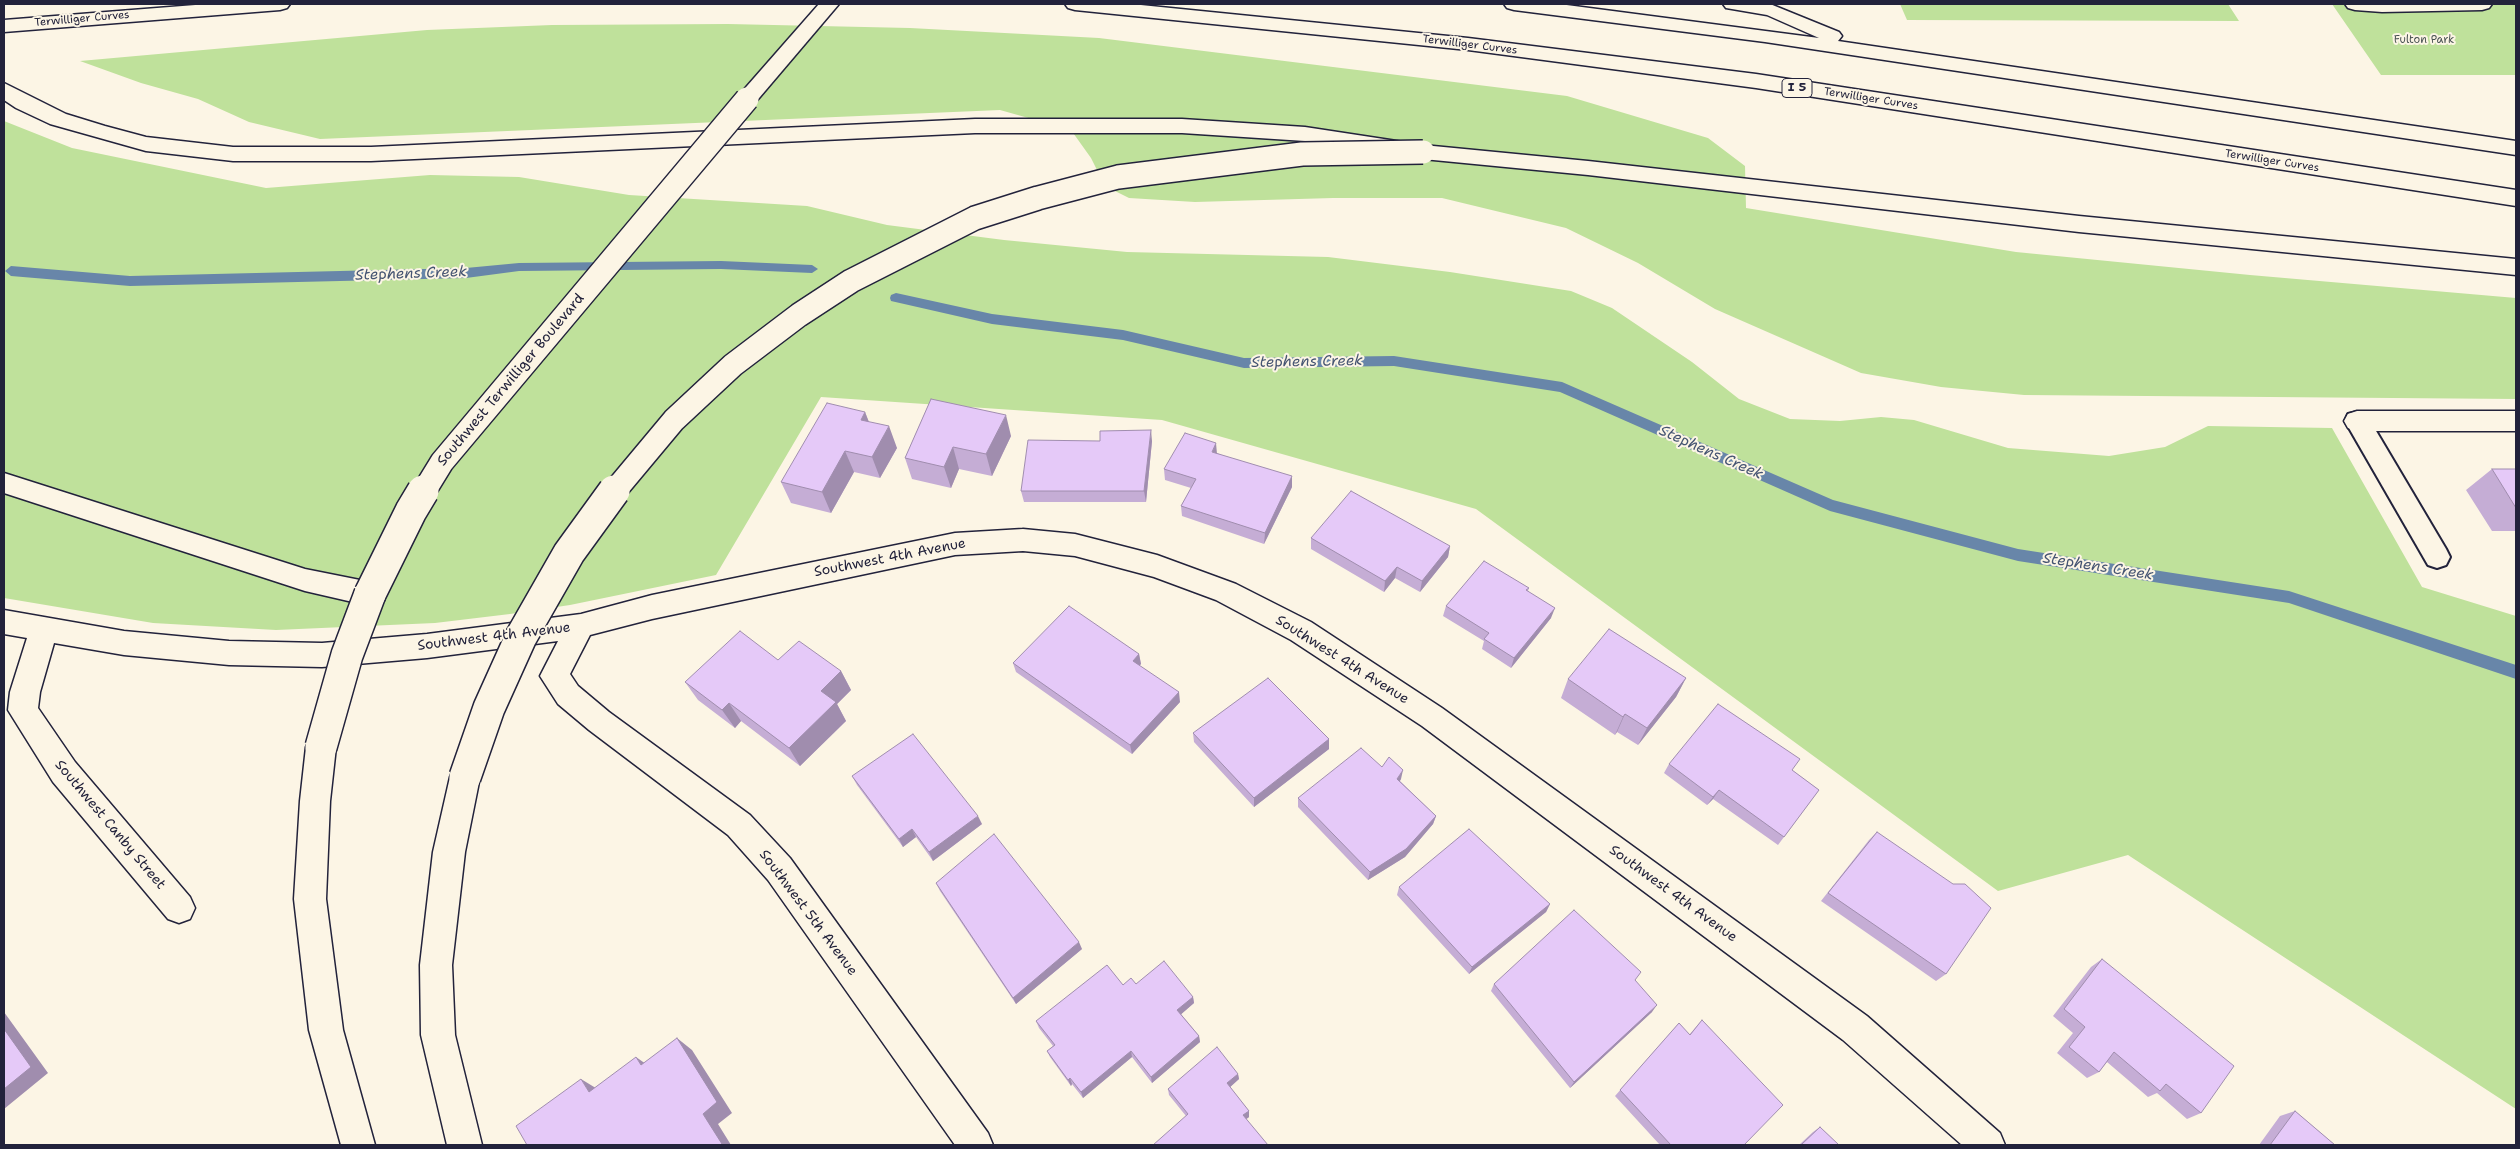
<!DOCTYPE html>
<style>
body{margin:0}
#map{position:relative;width:2520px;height:1149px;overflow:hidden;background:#fcf5e5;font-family:"Shantell Sans",sans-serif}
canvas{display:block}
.frame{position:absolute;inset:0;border:5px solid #22223b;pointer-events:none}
</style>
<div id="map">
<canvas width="2520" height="1149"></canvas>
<div class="frame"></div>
</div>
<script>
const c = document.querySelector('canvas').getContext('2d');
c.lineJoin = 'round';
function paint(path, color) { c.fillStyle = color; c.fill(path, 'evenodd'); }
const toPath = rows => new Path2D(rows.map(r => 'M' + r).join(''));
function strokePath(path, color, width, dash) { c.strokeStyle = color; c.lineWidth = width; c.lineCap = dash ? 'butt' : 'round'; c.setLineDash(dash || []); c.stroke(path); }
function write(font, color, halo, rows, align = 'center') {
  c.font = font + ' "Shantell Sans",sans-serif'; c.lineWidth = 4; c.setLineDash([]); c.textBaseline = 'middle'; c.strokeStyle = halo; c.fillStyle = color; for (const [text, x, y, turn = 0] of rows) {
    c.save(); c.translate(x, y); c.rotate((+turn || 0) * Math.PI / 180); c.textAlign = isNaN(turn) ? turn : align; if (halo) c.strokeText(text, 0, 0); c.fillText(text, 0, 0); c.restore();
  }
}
const green = toPath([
 [1900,4,2228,4,2239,21,1907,20],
 [2332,4,2516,4,2516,75,2381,75],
 [728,24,910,28,1099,38,1567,96,1708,138,1745,166,1746,208,2016,252,2250,275,2516,298,2516,399,2024,395,1941,387,1861,373,1715,309,1638,263,1566,228,1442,198,1333,198,1195,202,1129,198,1105,186,1091,158,1071,130,1000,110,320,139,249,122,198,99,141,83,80,61,427,30,552,25],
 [4,121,72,148,266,188,430,175,519,177,629,195,807,206,887,225,1004,240,1127,252,1328,257,1450,272,1571,291,1612,308,1692,362,1739,399,1790,419,1840,421,1881,417,1914,420,2008,448,2109,456,2165,447,2208,426,2332,428,2422,587,2516,616,2516,1109,2128,855,1998,891,1476,509,1162,420,821,397,716,575,570,605,510,614,435,623,276,630,153,623,4,598]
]);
const stream = toPath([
 [721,261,812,265,818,269,812,273,721,269,519,271,466,278,130,286,11,276,5,271,11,266,130,276,466,268,519,263,721,261],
 [896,293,992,314,1123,330,1244,358,1394,356,1562,382,1833,500,2018,549,2289,591,2516,665,2516,679,2289,603,2018,561,1830,511,1560,392,1394,366,1244,368,1123,340,992,324,891,301,890,298,891,295,896,293]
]);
const service = toPath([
 [2357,412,2366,414,2446,549,2450,557,2446,565,2437,568,2428,565,2345,421,2348,414,2357,412]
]);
const minor = toPath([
 [2345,4,2492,4,2489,8,2482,10,2382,12,2355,10,2348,8,2345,4],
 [2357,411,2516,411,2516,431,2357,431,2348,428,2344,421,2348,414,2357,411],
 [1023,529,1075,534,1157,555,1236,584,1311,622,1442,708,1867,1016,2000,1133,2005,1145,1962,1145,1843,1040,1422,726,1291,640,1216,600,1154,577,1075,556,1023,551,955,555,652,619,590,635,570,674,578,686,609,712,750,815,790,858,988,1133,993,1145,955,1145,768,880,728,835,589,730,558,704,540,676,558,641,427,658,322,667,229,665,124,655,54,643,40,692,38,708,75,762,190,897,195,908,190,919,179,923,168,919,53,782,8,710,10,692,27,638,4,634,4,610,124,631,229,641,322,643,427,634,581,614,652,595,955,533,1023,529]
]);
const secondary = toPath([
 [321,734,332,738,336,747,330,801,326,899,343,1030,375,1145,341,1145,309,1030,294,899,300,801,306,747,310,738,321,734]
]);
const primary = toPath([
 [819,4,839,4,754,104,747,106,740,104,736,99,740,94,819,4]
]);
const motorway = toPath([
 [208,4,290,4,287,8,280,10,4,32,4,20,208,4],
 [1065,4,1131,4,1468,38,1756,74,2516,190,2516,206,1756,88,1468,50,1075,10,1068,8,1065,4],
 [1504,4,1559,4,1819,38,1767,15,1726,8,1723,4,1770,4,1839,32,1842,36,1838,41,2516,141,2516,155,1765,42,1514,10,1507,8,1504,4],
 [4,83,66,114,105,126,146,137,233,147,371,147,975,119,1182,119,1305,127,1423,145,1588,161,2079,216,2516,259,2516,275,2079,232,1588,175,1423,159,1305,141,1182,133,975,133,371,161,233,161,146,151,50,124,16,108,4,100,4,83],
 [4,473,305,569,370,582,380,586,384,594,380,602,370,606,305,591,4,493,4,473],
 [465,763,476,767,480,777,465,852,452,965,455,1035,482,1145,447,1145,421,1035,420,965,433,852,450,777,454,767,465,763]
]);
const secondaryBridge = toPath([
 [321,747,347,655,370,594]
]);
const primaryBridgeFar1 = toPath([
 [423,493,442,462,747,99]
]);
const primaryBridge = toPath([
 [370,594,411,511,423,491]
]);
const motorwayBridgeFar1 = toPath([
 [613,493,674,420,733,365,799,315,851,281,975,218,1038,198,1118,177,1302,154,1423,152]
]);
const motorwayBridge = toPath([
 [465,777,489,708,521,637,569,553,614,491]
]);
const wall = toPath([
 [931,399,1011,436,992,476,959,469,951,488,912,479,905,458],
 [865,412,869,422,897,448,880,478,854,472,831,513,791,503,781,482],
 [1100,441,1152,441,1146,502,1024,502,1021,491],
 [1217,453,1292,487,1264,544,1182,516,1181,506,1191,488,1165,480,1164,469],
 [2492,469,2516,469,2516,533,2515,531,2492,531,2466,490],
 [1311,538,1450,546,1448,557,1420,592,1395,578,1384,592,1311,549],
 [1529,588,1528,591,1551,618,1511,668,1482,649,1484,641,1443,616,1446,606],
 [1139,654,1141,664,1139,665,1180,702,1132,754,1016,672,1013,663],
 [778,660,841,671,851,690,837,704,846,721,800,766,741,721,735,728,698,700,685,682],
 [1686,678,1676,697,1638,745,1617,732,1615,735,1561,698,1568,679],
 [1193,733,1329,739,1329,749,1254,807,1194,742],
 [1669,764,1792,770,1819,790,1778,845,1713,799,1707,805,1664,773],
 [1382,767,1401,779,1400,781,1436,816,1433,824,1405,857,1368,880,1298,807,1298,798],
 [852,776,982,824,933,861,916,837,903,847,857,785],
 [1877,832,1946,974,1936,981,1821,901,1869,840],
 [936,883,1082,949,1016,1004,940,891],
 [1399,887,1550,904,1546,912,1469,974,1397,895],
 [2102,959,2201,1113,2187,1119,2157,1093,2148,1097,2107,1062,2099,1072,2087,1078,2057,1053,2073,1033,2053,1016,2091,967],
 [1635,981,1652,1012,1570,1088,1491,991,1494,984],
 [1136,984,1193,997,1194,1003,1181,1014,1199,1036,1200,1042,1152,1083,1132,1057,1083,1098,1072,1084,1071,1086,1050,1057,1047,1051,1053,1046,1039,1028,1036,1021,1123,985],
 [1702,1020,1744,1145,1660,1145,1615,1096,1679,1023,1689,1035],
 [1238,1074,1239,1079,1230,1087,1249,1111,1249,1117,1246,1119,1186,1116,1169,1095,1168,1089],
 [2295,1111,2335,1145,2259,1145,2280,1116],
 [1820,1127,1839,1145,1799,1145,1813,1132]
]);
const shadedWall = toPath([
 [865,412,873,433,861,420],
 [1006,415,1011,436,992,476,986,454],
 [889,426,897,448,880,478,872,457],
 [1151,430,1152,441,1146,502,1144,491],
 [1216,443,1217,454,1212,452],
 [953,447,959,469,951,488,944,467],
 [845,451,854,472,831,513,822,492],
 [1292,476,1292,487,1264,544,1265,533],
 [1450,546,1448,557,1420,592,1422,581],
 [1397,567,1395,578,1384,592,1385,581],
 [1555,608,1551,618,1511,668,1514,658],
 [1139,654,1141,664,1135,671,1133,661],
 [841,671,851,690,837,704,846,721,800,766,789,748,821,691],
 [1686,678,1676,697,1638,745,1647,728],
 [1179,692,1180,702,1132,754,1130,745],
 [729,703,741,721,735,728,722,710],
 [1625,714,1617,732,1615,735,1623,717],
 [1329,739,1329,749,1254,807,1254,798],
 [1403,770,1401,779,1395,788,1397,779],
 [1719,790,1713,799,1707,805,1713,797],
 [978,816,982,824,933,861,929,852],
 [1436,816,1433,824,1405,857,1368,880,1370,872],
 [912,829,916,837,903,847,899,839],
 [1550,904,1546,912,1469,974,1472,967],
 [1079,942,1082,949,1016,1004,1013,998],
 [1193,997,1194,1003,1178,1017,1177,1010],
 [1657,1005,1652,1012,1570,1088,1574,1082],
 [4,1012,48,1073,4,1109],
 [1199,1036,1200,1042,1152,1083,1151,1077],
 [677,1038,692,1050,732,1113,718,1124,731,1145,720,1145,703,1114],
 [1131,1051,1132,1057,1083,1098,1081,1092],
 [636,1057,653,1069,641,1065],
 [1238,1074,1239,1079,1228,1089,1227,1083],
 [1070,1078,1072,1084,1071,1086,1068,1080],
 [581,1079,599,1090,589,1092],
 [1249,1111,1249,1117,1244,1121,1243,1115]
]);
const building = toPath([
 [931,399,1006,415,986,454,953,447,944,467,905,458,931,399],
 [827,403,865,412,861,420,889,426,872,457,845,451,822,492,781,482,827,403],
 [1151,430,1144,491,1021,491,1028,440,1100,441,1100,431,1151,430],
 [1185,433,1216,443,1212,452,1292,476,1265,533,1181,506,1196,479,1164,469,1185,433],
 [2492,469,2516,469,2516,508,2492,469],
 [1351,491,1450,546,1422,581,1397,567,1385,581,1311,538,1351,491],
 [1484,561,1529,588,1526,590,1555,608,1514,658,1484,639,1489,633,1446,606,1484,561],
 [1069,606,1139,654,1133,661,1179,692,1130,745,1013,663,1069,606],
 [1609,629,1686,678,1647,728,1625,714,1623,717,1568,679,1609,629],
 [740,631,778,660,799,641,841,671,821,691,836,702,789,748,729,703,722,710,685,682,740,631],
 [1268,678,1329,739,1254,798,1193,733,1268,678],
 [1718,704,1800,759,1792,770,1819,790,1784,837,1719,790,1713,797,1669,764,1718,704],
 [913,734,978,816,929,852,912,829,899,839,852,776,913,734],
 [1361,748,1382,767,1389,757,1403,770,1397,779,1436,816,1406,849,1370,872,1298,798,1361,748],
 [1469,829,1550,904,1472,967,1399,887,1469,829],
 [1877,832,1953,884,1965,884,1991,908,1946,974,1828,893,1877,832],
 [994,834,1079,942,1013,998,936,883,994,834],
 [1574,910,1641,972,1635,980,1657,1005,1574,1082,1494,984,1574,910],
 [2102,959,2234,1066,2201,1113,2166,1084,2160,1091,2114,1052,2099,1072,2069,1047,2085,1027,2064,1009,2102,959],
 [1164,961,1193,997,1177,1010,1199,1036,1151,1077,1131,1051,1081,1092,1070,1078,1068,1080,1047,1051,1055,1045,1036,1021,1107,965,1123,985,1131,978,1136,984,1164,961],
 [1702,1020,1783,1105,1744,1145,1671,1145,1620,1090,1679,1023,1690,1035,1702,1020],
 [4,1029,31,1067,4,1089,4,1029],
 [677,1038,717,1102,703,1114,722,1144,720,1145,527,1145,516,1126,581,1079,589,1092,636,1057,641,1065,677,1038],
 [1217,1047,1238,1074,1227,1083,1249,1111,1243,1115,1268,1145,1153,1145,1188,1114,1168,1089,1217,1047],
 [2295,1111,2335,1145,2270,1145,2295,1111],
 [1820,1127,1839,1145,1801,1145,1820,1127]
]);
const farStreetnames = [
 ["Terwilliger Curves",82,19,-5],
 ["Terwilliger Curves",1470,45,7],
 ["Terwilliger Curves",1871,99,9],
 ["Terwilliger Curves",2272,161,9]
];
const farParknames = [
 ["Fulton Park",2424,40]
];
const shields = [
 [1797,88,30]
];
const shieldNames = [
 ["I 5",1797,88]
];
const streetNames = [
 ["Southwest Terwilliger Boulevard",511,380,-50],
 ["Southwest 4th Avenue",890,558,-11],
 ["Southwest 4th Avenue",494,637,-7],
 ["Southwest 4th Avenue",1342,660,32],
 ["Southwest Canby Street",110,825,50],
 ["Southwest 4th Avenue",1673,894,36],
 ["Southwest 5th Avenue",808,913,53]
];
const waterNames = [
 ["Stephens Creek",411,274,-2],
 ["Stephens Creek",1307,362,-1],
 ["Stephens Creek",1711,453,24],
 ["Stephens Creek",2098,567,9]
];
paint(green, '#bfe19b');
paint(stream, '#6886a9');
strokePath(service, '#22223b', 4);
strokePath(minor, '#22223b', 3);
strokePath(secondary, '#22223b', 3);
strokePath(primary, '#22223b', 3);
strokePath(motorway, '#22223b', 3);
paint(service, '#fcf5e5');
paint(minor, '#fcf5e5');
paint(secondary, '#fcf5e5');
paint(primary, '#fcf5e5');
paint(motorway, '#fcf5e5');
strokePath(secondaryBridge, '#22223b', 34, []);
strokePath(primaryBridgeFar1, '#22223b', 26, []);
strokePath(primaryBridge, '#22223b', 34, []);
strokePath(motorwayBridgeFar1, '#22223b', 26, []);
strokePath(motorwayBridge, '#22223b', 34, []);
strokePath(secondaryBridge, '#fcf5e5', 31);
strokePath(primaryBridgeFar1, '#fcf5e5', 23);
strokePath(primaryBridge, '#fcf5e5', 31);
strokePath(motorwayBridgeFar1, '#fcf5e5', 23);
strokePath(motorwayBridge, '#fcf5e5', 31);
paint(wall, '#c5add5');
paint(shadedWall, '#a08dae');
paint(building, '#e5c9f8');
strokePath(building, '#a08dae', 1);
write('11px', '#22223b', '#fcf5e5', farStreetnames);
write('11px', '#495253', '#fcf5e5', farParknames);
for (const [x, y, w] of shields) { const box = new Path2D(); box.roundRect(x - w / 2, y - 9.5, w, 19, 4); c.fillStyle = '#fcf5e5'; c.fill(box); strokePath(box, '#22223b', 1); }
write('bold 12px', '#22223b', null, shieldNames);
write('14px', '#22223b', '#fcf5e5', streetNames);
write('italic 15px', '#455472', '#fcf5e5', waterNames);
</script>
